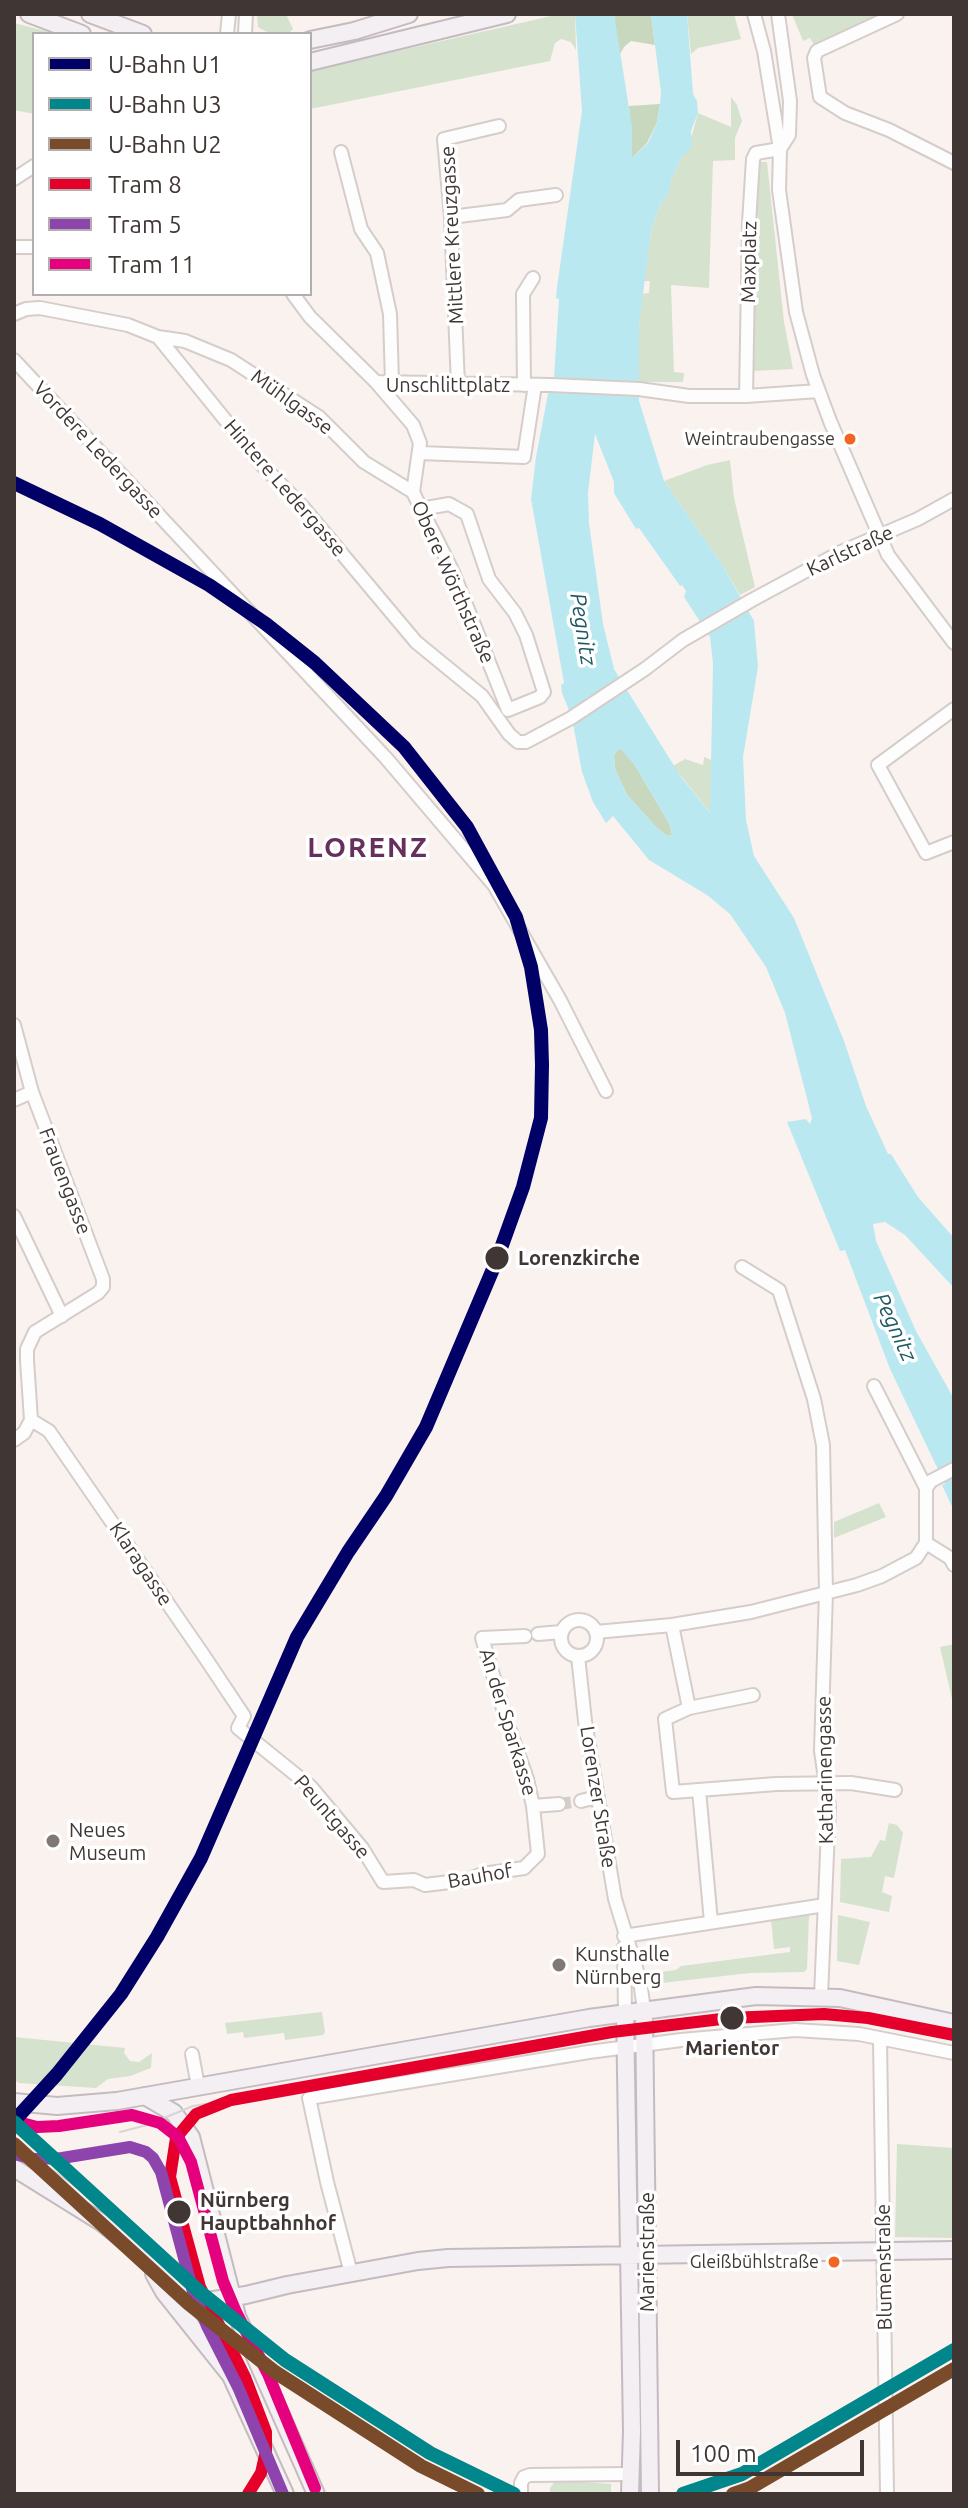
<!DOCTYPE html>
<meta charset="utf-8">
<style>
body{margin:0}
#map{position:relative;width:968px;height:2508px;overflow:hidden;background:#faf2ef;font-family:Ubuntu,sans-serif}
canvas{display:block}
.frame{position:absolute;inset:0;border:16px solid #403734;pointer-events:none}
.legend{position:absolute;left:32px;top:32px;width:280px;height:264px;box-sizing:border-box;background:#fff;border:2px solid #b3afae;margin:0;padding:10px 14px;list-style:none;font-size:24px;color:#403734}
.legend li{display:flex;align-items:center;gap:16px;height:40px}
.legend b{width:40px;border:2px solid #b3afae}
.scale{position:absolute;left:676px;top:2440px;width:188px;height:36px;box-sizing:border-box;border:4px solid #403734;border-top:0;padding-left:10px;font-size:24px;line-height:28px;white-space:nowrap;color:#403734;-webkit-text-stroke:6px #fff;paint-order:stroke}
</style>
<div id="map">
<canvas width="968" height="2508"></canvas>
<div class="frame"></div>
<ul class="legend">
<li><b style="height:10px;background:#006"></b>U-Bahn U1</li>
<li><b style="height:10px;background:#00868b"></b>U-Bahn U3</li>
<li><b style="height:10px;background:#7a4b2a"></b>U-Bahn U2</li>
<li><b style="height:10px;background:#e4002b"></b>Tram 8</li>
<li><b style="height:10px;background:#8e44ad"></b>Tram 5</li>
<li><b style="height:10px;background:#e5007d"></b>Tram 11</li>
</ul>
<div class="scale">100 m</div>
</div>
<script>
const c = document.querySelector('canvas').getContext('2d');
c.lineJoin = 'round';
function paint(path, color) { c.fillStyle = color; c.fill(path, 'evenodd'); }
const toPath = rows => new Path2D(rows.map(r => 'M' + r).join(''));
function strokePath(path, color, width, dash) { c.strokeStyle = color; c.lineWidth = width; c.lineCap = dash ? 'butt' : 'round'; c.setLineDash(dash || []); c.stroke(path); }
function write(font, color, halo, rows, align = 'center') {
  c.font = font + ' Ubuntu,sans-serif'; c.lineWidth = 7; c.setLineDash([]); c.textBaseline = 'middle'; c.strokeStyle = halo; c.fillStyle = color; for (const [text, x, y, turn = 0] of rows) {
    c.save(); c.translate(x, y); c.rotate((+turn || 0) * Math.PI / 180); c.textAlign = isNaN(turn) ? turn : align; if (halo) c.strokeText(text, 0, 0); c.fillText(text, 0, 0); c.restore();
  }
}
const green = toPath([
 [257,14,286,14,293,29,290,32,267,32,258,27],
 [560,14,575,14,576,50,571,42,561,39,555,43,550,61,310,109,310,71],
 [687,14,734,14,741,39,698,48,691,54],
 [792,14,880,14,814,45,810,38,803,41],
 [14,23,57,34,34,34,34,114,14,110],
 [731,97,737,105,742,121,735,138,735,160,713,161,709,288,671,285,674,372,684,373,683,382,639,382,639,326,642,294,649,293,650,281,644,281,651,230,662,201,670,191,670,182,683,155,687,153,698,113,731,127],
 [760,162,767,162,784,322,793,369,752,371,753,223],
 [730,460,734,498,755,587,740,595,723,566,664,481,707,465],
 [704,757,711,760,711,814,673,766,685,759,703,765],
 [879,1503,886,1517,834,1538,834,1522],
 [954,1644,954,1698,952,1699,940,1647],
 [889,1823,897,1825,903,1833,894,1878,885,1876,882,1892,892,1896,889,1912,840,1902,841,1859,871,1857,880,1840,885,1841],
 [809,1915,807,1969,804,1972,750,1973,662,1983,656,1978,654,1973,676,1970,681,1966,790,1952,790,1947,774,1949,771,1919],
 [838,1915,870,1922,859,1965,837,1961],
 [322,2012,325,2032,323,2035,285,2040,284,2033,244,2038,243,2032,227,2034,225,2023],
 [14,2037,125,2048,124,2053,130,2061,139,2062,152,2053,151,2068,130,2076,108,2079,96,2088,19,2083,14,2080],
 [897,2144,954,2148,954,2238,895,2237],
 [556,2480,611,2484,611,2494,550,2494,550,2488]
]);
const forest = toPath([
 [614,14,651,14,655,45,631,41,624,47,619,56],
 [660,104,657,122,647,143,631,159,632,144,629,106],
 [618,749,623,749,636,767,670,825,672,835,667,836,657,828,627,795,615,769,614,755]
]);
const water = toPath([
 [575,14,614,14,632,127,632,158,648,143,657,122,660,104,661,92,651,14,687,14,693,94,697,101,698,113,691,131,692,145,687,154,683,155,670,182,670,192,662,201,651,230,639,326,639,401,664,481,723,566,754,621,758,667,743,757,746,820,754,856,794,918,844,1041,866,1106,888,1154,891,1154,918,1197,954,1238,954,1288,905,1235,885,1222,873,1224,876,1241,916,1331,954,1399,954,1511,942,1485,945,1484,890,1369,845,1250,840,1251,787,1122,806,1119,810,1124,812,1118,785,1013,766,967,730,914,707,895,649,860,613,816,606,823,593,802,582,772,572,718,562,693,561,685,564,683,531,499,536,457,551,378,554,377,559,299,556,298,557,287,582,111],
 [595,434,614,482,614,493,636,529,639,528,680,586,682,585,686,591,684,597,710,637,713,664,710,813,681,777,614,669,603,624,589,523,588,493],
 [620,748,636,767,670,825,672,835,667,836,657,828,627,795,615,769,614,755]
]);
const minorTunnel = toPath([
 [559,1804,581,1801]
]);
const minor = toPath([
 [754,14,764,51,780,149,779,190,796,312,813,375,830,421,888,555,954,643],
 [778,14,790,101,789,135,780,149],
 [897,14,817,51,814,58,820,97,845,113,889,130,954,163],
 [227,34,229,14],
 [245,34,246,14],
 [341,152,361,229,377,253,390,314,392,383],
 [14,179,34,166],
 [451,217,507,210,519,200,556,195],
 [14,247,34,247],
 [293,294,310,317,376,382,413,425,420,443,413,492,421,509,432,530,453,572,508,710,540,697,544,692,526,635,515,613,489,579,467,514,449,504,421,509],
 [14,314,26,309,40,308,128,325,158,337,261,464,302,506,416,642,482,696,509,734,518,742,526,742,571,718,645,669,683,640,752,600,841,552,918,519,954,499],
 [158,337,185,341,231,360,319,417,364,462,413,492],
 [14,360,386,758,494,885,560,1000,606,1091],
 [376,382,551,385,639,389,689,396,746,396,819,391],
 [458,385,451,217,444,139,499,126],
 [524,385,523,294,533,278],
 [746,396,749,223,753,159,756,153,780,149],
 [420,453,524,457,535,385],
 [954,709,878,765,926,853,954,842],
 [14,1025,32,1092,103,1279,103,1287,98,1293,35,1332,27,1349,27,1360,31,1420,24,1433,14,1440],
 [14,1100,32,1092],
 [14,1216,62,1316],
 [742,1267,779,1290,814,1399,823,1445,826,1592,821,1751,829,1806,821,1996],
 [31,1420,49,1431,204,1656,244,1716,238,1728,311,1787,362,1848,383,1882,414,1880,425,1885,466,1880,483,1874,524,1868,538,1854,533,1806,527,1779,507,1722,482,1638,525,1636],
 [926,1488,931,1481,954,1469],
 [926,1543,950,1558,954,1565],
 '561 1638a18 18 0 1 1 36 0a18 18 0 1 1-36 0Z',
 [672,1625,689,1708,665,1719,673,1792,776,1784,851,1783,895,1790],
 [596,1632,672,1625,751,1612,857,1585,882,1576,916,1558,926,1543,926,1488,874,1386],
 [538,1634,561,1632],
 [578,1656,585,1721,615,1899,640,1981,644,2010],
 [689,1708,753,1695],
 [699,1790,711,1922],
 [581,1801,597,1797],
 [533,1806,559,1804],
 [624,1936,825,1905],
 [624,1947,625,2012],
 [880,2040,887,2494],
 [192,2054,198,2086],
 [351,2273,327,2182,309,2098,589,2052,681,2040,795,2030,859,2034,954,2053],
 [521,2494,521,2483,524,2477,530,2475,630,2474]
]);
const major = toPath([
 [29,14,82,34],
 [90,14,143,34],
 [310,40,354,31,409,14],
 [310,62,507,14],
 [644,2010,650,2494],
 [625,2012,632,2431,630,2494],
 [145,2096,174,2113,191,2137,237,2316,316,2494],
 [14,2102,57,2106,117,2101,589,2018,756,1996,840,1998,954,2023],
 [14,2168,101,2222,145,2257,184,2294,201,2302,246,2295,287,2285,418,2261,448,2258,954,2250],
 [154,2274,164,2292,231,2376,285,2494]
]);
const tram = toPath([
 [120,2132,147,2125,193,2106,231,2100],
 [14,2149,54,2171,97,2202]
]);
const tram1 = toPath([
 [248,2494,261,2473,266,2451,266,2432,245,2377,200,2287,170,2177,176,2138,196,2114,231,2100,612,2032,730,2018,824,2014,868,2018,954,2035]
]);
const tram2 = toPath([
 [14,2154,34,2159,62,2158,130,2147,146,2152,153,2158,161,2172,193,2292,207,2326,238,2387,283,2494]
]);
const tram3 = toPath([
 [18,2122,37,2127,59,2126,132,2115,160,2123,178,2137,191,2162,223,2281,236,2312,268,2374,315,2488]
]);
const metro1 = toPath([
 [14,483,100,524,209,585,266,624,315,663,404,747,467,827,516,917,531,967,541,1030,542,1065,541,1118,523,1187,496,1262,426,1427,386,1496,348,1552,297,1637,201,1858,157,1937,121,1994,57,2074,14,2121]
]);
const metro2 = toPath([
 [14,2122,200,2292,285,2360,430,2453,514,2494],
 [683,2494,742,2474,954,2350]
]);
const metro3 = toPath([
 [14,2144,189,2304,275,2372,421,2466,478,2494],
 [733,2494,750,2488,954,2369]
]);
const markers = [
 [850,439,7,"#f26522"],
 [497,1258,13,"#403734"],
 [53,1841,8,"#817875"],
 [559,1965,8,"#817875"],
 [732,2018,13,"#403734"],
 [179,2212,13,"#403734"],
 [834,2262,7,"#f26522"]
];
const busNames = [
 ["Weintraubengasse",835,439],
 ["Gleißbühlstraße",819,2262]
];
const streetNames = [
 ["Mittlere Kreuzgasse",452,235,-93],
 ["Maxplatz",749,262,-89],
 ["Unschlittplatz",448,385],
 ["Mühlgasse",292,402,36],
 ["Vordere Ledergasse",98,450,47],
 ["Hintere Ledergasse",285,488,49],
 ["Karlstraße",850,551,-25],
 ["Obere Wörthstraße",453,582,66],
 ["Frauengasse",65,1181,69],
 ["Klaragasse",141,1564,56],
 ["An der Sparkasse",508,1722,73],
 ["Katharinengasse",825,1770,-91],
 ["Lorenzer Straße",598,1797,81],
 ["Peuntgasse",332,1817,49],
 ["Bauhof",480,1876,-10],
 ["Marienstraße",647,2252,-90],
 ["Blumenstraße",884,2267,-91]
];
const stopNames = [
 ["Lorenzkirche",518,1258],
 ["Marientor",732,2048,"center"],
 ["Nürnberg",200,2200],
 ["Hauptbahnhof",200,2223]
];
const poiNames = [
 ["Neues",69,1830],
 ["Museum",69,1853],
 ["Kunsthalle",575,1954],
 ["Nürnberg",575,1977]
];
const waterNames = [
 ["Pegnitz",583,629,81],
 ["Pegnitz",895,1327,65]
];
const districtNames = [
 ["LORENZ",368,848]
];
paint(green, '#d5e2cd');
paint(forest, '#c7d8bf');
paint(water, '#bae8f1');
strokePath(minorTunnel, '#d5cdca', 12, [12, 6]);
strokePath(minor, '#d5cdca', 16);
strokePath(major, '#c4bbc1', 20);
strokePath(minor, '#fefdfd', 12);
strokePath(major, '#f3eff3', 16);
strokePath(tram, '#d8d5d5', 2);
strokePath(tram1, '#e4002b', 12);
strokePath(tram2, '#8e44ad', 12);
strokePath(tram3, '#e5007d', 12);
strokePath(metro1, '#006', 14);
strokePath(metro2, '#00868b', 14);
strokePath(metro3, '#7a4b2a', 14);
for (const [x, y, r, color] of markers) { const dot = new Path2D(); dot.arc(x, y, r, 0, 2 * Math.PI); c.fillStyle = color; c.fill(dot); strokePath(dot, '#fff', 3); }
write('18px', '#403734', '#fff', busNames, 'right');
write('20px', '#403734', '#fff', streetNames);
write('bold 20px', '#403734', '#fff', stopNames, 'left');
write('20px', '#403734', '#fff', poiNames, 'left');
write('italic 22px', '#1f5963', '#fff', waterNames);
c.letterSpacing = '2px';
write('bold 28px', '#672f5b', '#fff', districtNames);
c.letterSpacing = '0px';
</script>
